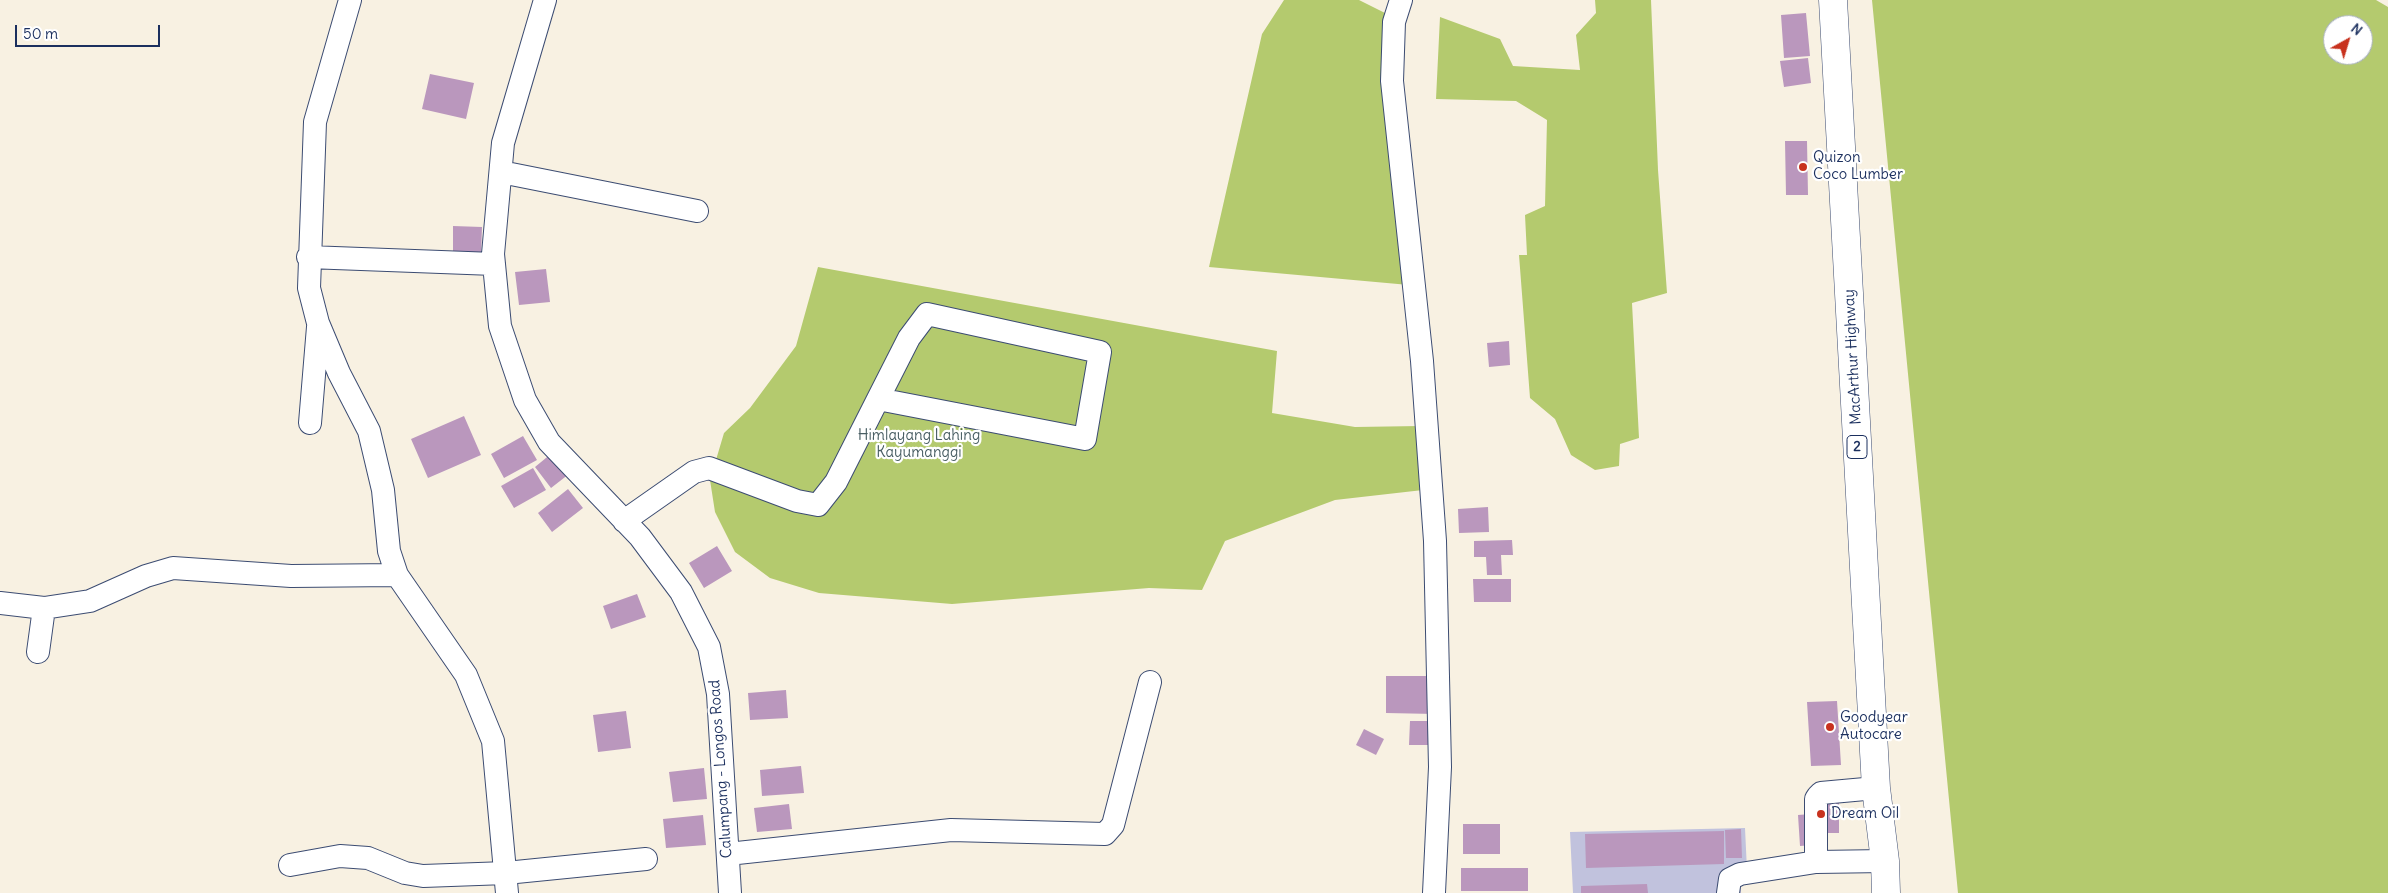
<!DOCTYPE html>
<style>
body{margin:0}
#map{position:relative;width:2388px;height:893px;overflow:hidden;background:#f8f1e2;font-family:Delius,sans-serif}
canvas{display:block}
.north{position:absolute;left:2323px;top:15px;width:50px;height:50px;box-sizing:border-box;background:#fff;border:1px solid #a4acbf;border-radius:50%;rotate:39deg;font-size:14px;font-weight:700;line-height:20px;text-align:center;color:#1b2f5e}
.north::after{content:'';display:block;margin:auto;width:18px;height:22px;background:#c8321e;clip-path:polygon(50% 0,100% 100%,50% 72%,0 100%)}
.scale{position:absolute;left:15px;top:25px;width:145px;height:22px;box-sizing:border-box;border:2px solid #1b2f5e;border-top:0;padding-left:6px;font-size:15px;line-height:18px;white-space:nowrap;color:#1b2f5e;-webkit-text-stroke:4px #fff;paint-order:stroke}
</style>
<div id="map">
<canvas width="2388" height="893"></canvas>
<div class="north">N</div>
<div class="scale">50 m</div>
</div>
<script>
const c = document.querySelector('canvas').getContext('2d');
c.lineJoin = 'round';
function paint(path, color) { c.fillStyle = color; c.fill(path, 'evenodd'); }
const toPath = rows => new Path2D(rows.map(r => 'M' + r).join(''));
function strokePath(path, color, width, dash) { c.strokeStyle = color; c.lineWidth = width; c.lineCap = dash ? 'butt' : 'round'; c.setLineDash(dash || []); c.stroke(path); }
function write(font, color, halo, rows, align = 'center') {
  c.font = font + ' Delius,sans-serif'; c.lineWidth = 4.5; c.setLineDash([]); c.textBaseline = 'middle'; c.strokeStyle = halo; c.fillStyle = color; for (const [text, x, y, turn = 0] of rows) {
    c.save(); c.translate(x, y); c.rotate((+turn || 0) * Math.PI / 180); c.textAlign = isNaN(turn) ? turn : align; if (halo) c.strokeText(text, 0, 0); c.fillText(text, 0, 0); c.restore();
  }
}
const industrial = toPath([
 [1745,828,1747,870,1740,870,1741,893,1573,893,1570,832]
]);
const green = toPath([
 [1284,0,1359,0,1387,14,1409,285,1209,267,1262,34],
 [1595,0,1651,0,1658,170,1667,293,1632,303,1639,438,1620,444,1619,466,1595,470,1571,455,1555,419,1530,398,1519,255,1527,255,1525,215,1545,206,1547,120,1516,101,1436,99,1440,17,1500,39,1513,66,1580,70,1576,35,1596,13],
 [1872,0,2376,0,2388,7,2388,893,1958,893],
 [2333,25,2363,25,2363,55,2333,55],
 [818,267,1277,351,1272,413,1355,427,1420,426,1423,490,1335,500,1225,541,1202,590,1149,588,952,604,819,593,770,578,735,552,715,512,710,480,724,433,750,408,796,346]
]);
const building = toPath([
 [1806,13,1810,56,1784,58,1781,15],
 [1808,58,1811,83,1784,87,1780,61],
 [430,74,474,83,466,119,422,109],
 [1785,141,1807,141,1808,195,1786,195],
 [453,226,482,227,481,256,453,256],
 [546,269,550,302,519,305,515,272],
 [1509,341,1510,365,1489,367,1487,343],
 [464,416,481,455,428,478,411,439],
 [523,436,537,460,504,478,491,454],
 [552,453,569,474,551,488,535,467],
 [533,468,546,490,514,508,501,486],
 [568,489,583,508,552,532,538,513],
 [1488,507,1489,532,1459,533,1458,509],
 [1512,540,1513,555,1501,555,1502,575,1487,575,1486,557,1474,557,1474,541],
 [717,546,732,571,704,588,689,563],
 [1473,579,1511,579,1511,602,1474,602],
 [637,594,646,617,611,629,603,606],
 [1386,676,1435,676,1435,714,1386,713],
 [786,690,788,718,750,720,748,693],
 [1837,701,1841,765,1811,766,1807,702],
 [626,711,631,748,598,752,593,715],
 [1410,721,1434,721,1434,745,1409,745],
 [1364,729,1384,739,1376,755,1356,745],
 [801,766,804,793,762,796,760,770],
 [704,768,707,799,673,802,669,772],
 [1820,803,1839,803,1839,833,1821,833],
 [789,804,792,829,757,832,754,808],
 [1811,814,1813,845,1800,846,1798,815],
 [703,815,706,845,666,848,663,819],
 [1463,824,1500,824,1500,854,1463,854],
 [1741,829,1742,858,1726,858,1725,830],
 [1724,831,1724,864,1586,868,1585,834],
 [1461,868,1528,868,1528,891,1461,891],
 [1647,884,1648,893,1581,893,1581,886]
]);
const minor = toPath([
 [350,0,315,122,309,288,318,323,339,373,369,431,383,490,389,551,397,575,466,675,493,741,507,893],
 [545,0,503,143,493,254,500,326,525,400,549,442,640,537,681,592,709,647,718,694,730,893],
 [1401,0,1394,22,1392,81,1422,361,1435,541,1440,767,1434,893],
 [501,172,697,211],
 [308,257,494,264],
 [310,423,318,327],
 [624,521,694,472,709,468,797,501,818,505,836,482,878,399,909,338,927,314,1100,352,1085,439,878,399],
 [0,603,44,608,90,601,146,576,173,568,291,576,397,575],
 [38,652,44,608],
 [728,854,951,830,1105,834,1113,825,1150,682],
 [1816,862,1816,799,1818,796,1821,793,1876,788],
 [290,865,340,856,368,858,405,873,423,876,506,873,646,859],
 [1728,893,1730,879,1740,874,1816,862,1885,861]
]);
const highway = toPath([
 [1833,0,1876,788,1885,861,1886,893]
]);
const markers = [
 [1803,167,5,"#c8321e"],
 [1830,727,5,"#c8321e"],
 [1821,814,5,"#c8321e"]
];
const shields = [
 [1857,447,20]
];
const shieldNames = [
 ["2",1857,447]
];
const poiNames = [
 ["Quizon",1813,158],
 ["Coco Lumber",1813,175],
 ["Goodyear",1840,718],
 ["Autocare",1840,735],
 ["Dream Oil",1831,814]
];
const streetNames = [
 ["MacArthur Highway",1853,357,-93],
 ["Calumpang - Longos Road",721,769,-94]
];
const parkNames = [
 ["Himlayang Lahing",919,436],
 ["Kayumanggi",919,453]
];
paint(industrial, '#c1c2dd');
paint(green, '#b4ca6e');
paint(building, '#ba97bd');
strokePath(minor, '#3c4c72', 24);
strokePath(highway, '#3c4c72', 29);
strokePath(minor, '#fff', 22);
strokePath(highway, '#fff', 28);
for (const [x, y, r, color] of markers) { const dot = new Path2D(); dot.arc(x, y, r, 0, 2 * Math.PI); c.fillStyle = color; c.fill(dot); strokePath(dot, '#fff', 2); }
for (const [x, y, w] of shields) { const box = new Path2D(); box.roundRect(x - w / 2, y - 11.5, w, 23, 4); c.fillStyle = '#fff'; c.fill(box); strokePath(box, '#1b2f5e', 1); }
write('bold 14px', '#1b2f5e', null, shieldNames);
write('15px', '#1b2f5e', '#fff', poiNames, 'left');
write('15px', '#1b2f5e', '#fff', streetNames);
write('15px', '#495e63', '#fff', parkNames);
</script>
